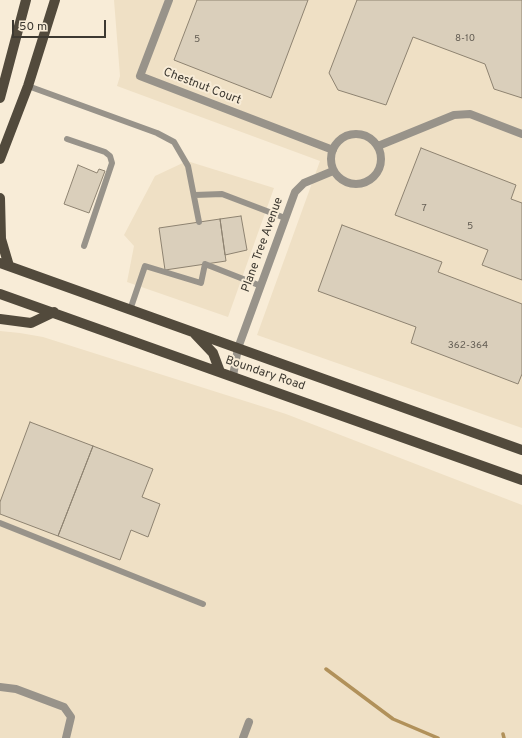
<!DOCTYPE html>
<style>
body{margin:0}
#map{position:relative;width:522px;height:738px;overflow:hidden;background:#f8ecd7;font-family:Overpass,sans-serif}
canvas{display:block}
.scale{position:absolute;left:12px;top:20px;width:94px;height:18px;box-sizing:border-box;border:2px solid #3d3931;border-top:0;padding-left:5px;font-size:12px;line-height:14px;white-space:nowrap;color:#3d3931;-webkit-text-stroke:3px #f8ecd7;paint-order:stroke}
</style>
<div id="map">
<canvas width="522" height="738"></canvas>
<div class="scale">50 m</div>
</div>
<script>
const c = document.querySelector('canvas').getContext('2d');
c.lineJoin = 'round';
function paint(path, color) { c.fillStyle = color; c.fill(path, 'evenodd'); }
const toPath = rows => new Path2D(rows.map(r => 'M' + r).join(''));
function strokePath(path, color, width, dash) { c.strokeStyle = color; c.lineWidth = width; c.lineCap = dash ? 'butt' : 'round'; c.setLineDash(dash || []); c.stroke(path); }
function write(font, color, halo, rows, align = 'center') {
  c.font = font + ' Overpass,sans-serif'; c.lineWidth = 4; c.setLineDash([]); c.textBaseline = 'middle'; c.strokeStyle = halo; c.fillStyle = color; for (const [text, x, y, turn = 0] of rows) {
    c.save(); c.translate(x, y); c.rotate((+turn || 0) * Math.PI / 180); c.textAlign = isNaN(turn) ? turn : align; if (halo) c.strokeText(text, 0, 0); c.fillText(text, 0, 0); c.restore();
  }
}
const built = toPath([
 [114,0,522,0,522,428,257,335,320,161,117,86,120,76],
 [187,161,274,188,228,317,127,282,134,246,124,235,155,176],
 [0,331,20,333,43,337,286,414,522,505,522,738,0,738]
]);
const stream = toPath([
 [326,669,393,719,438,738],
 [503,734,504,738]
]);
const building = toPath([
 [197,0,308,0,271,98,174,60,197,0],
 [357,0,522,0,522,98,494,89,485,64,413,37,386,105,338,90,329,73,357,0],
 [421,148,516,185,511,199,522,203,522,280,482,265,488,250,395,215,421,148],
 [78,165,97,173,99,169,105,171,89,213,64,204,78,165],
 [241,216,247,250,225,255,220,219,241,216],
 [220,219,226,261,165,270,159,228,220,219],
 [342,225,442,262,438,272,522,304,522,374,518,384,411,343,416,327,318,291,342,225],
 [30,422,93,446,58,536,0,514,0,502,30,422],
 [93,446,153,469,142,497,160,504,148,537,131,530,120,560,58,536,93,446]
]);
const lane = toPath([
 [28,86,157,133,174,142,188,166,199,222],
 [67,139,105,152,110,156,112,163,84,246],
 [195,195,222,194,285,218],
 [130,310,145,266,201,283,205,264,261,286],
 [0,523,203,604]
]);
const street = toPath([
 [169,0,140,76,333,150],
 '331 159a25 25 0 1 1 50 0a25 25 0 1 1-50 0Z',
 [378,146,454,115,470,114,522,134],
 [233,376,238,348,295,192,304,183,333,171],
 [0,687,16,689,64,707,71,717,66,738],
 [243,738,249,722]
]);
const primary = toPath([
 [0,98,26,0],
 [0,159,28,86,55,0],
 [0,198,1,239,9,266],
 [0,263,522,450],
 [0,294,522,480],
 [0,319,31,323,54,312],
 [195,334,213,353,220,372]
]);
const numberNames = [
 ["8-10",465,39],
 ["5",197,40],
 ["7",424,209],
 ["5",470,227],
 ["362-364",468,346]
];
const streetNames = [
 ["Chestnut Court",202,87,21],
 ["Plane Tree Avenue",263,245,-70],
 ["Boundary Road",265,374,19]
];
paint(built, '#efe0c5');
strokePath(stream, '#b1915a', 3.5);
paint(building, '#dacfbb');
strokePath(building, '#8e8371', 1);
strokePath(lane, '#98938a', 6);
strokePath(street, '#98938a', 8);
strokePath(primary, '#524a3c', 10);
write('10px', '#645e54', null, numberNames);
write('12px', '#3d3931', '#f8ecd7', streetNames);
</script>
